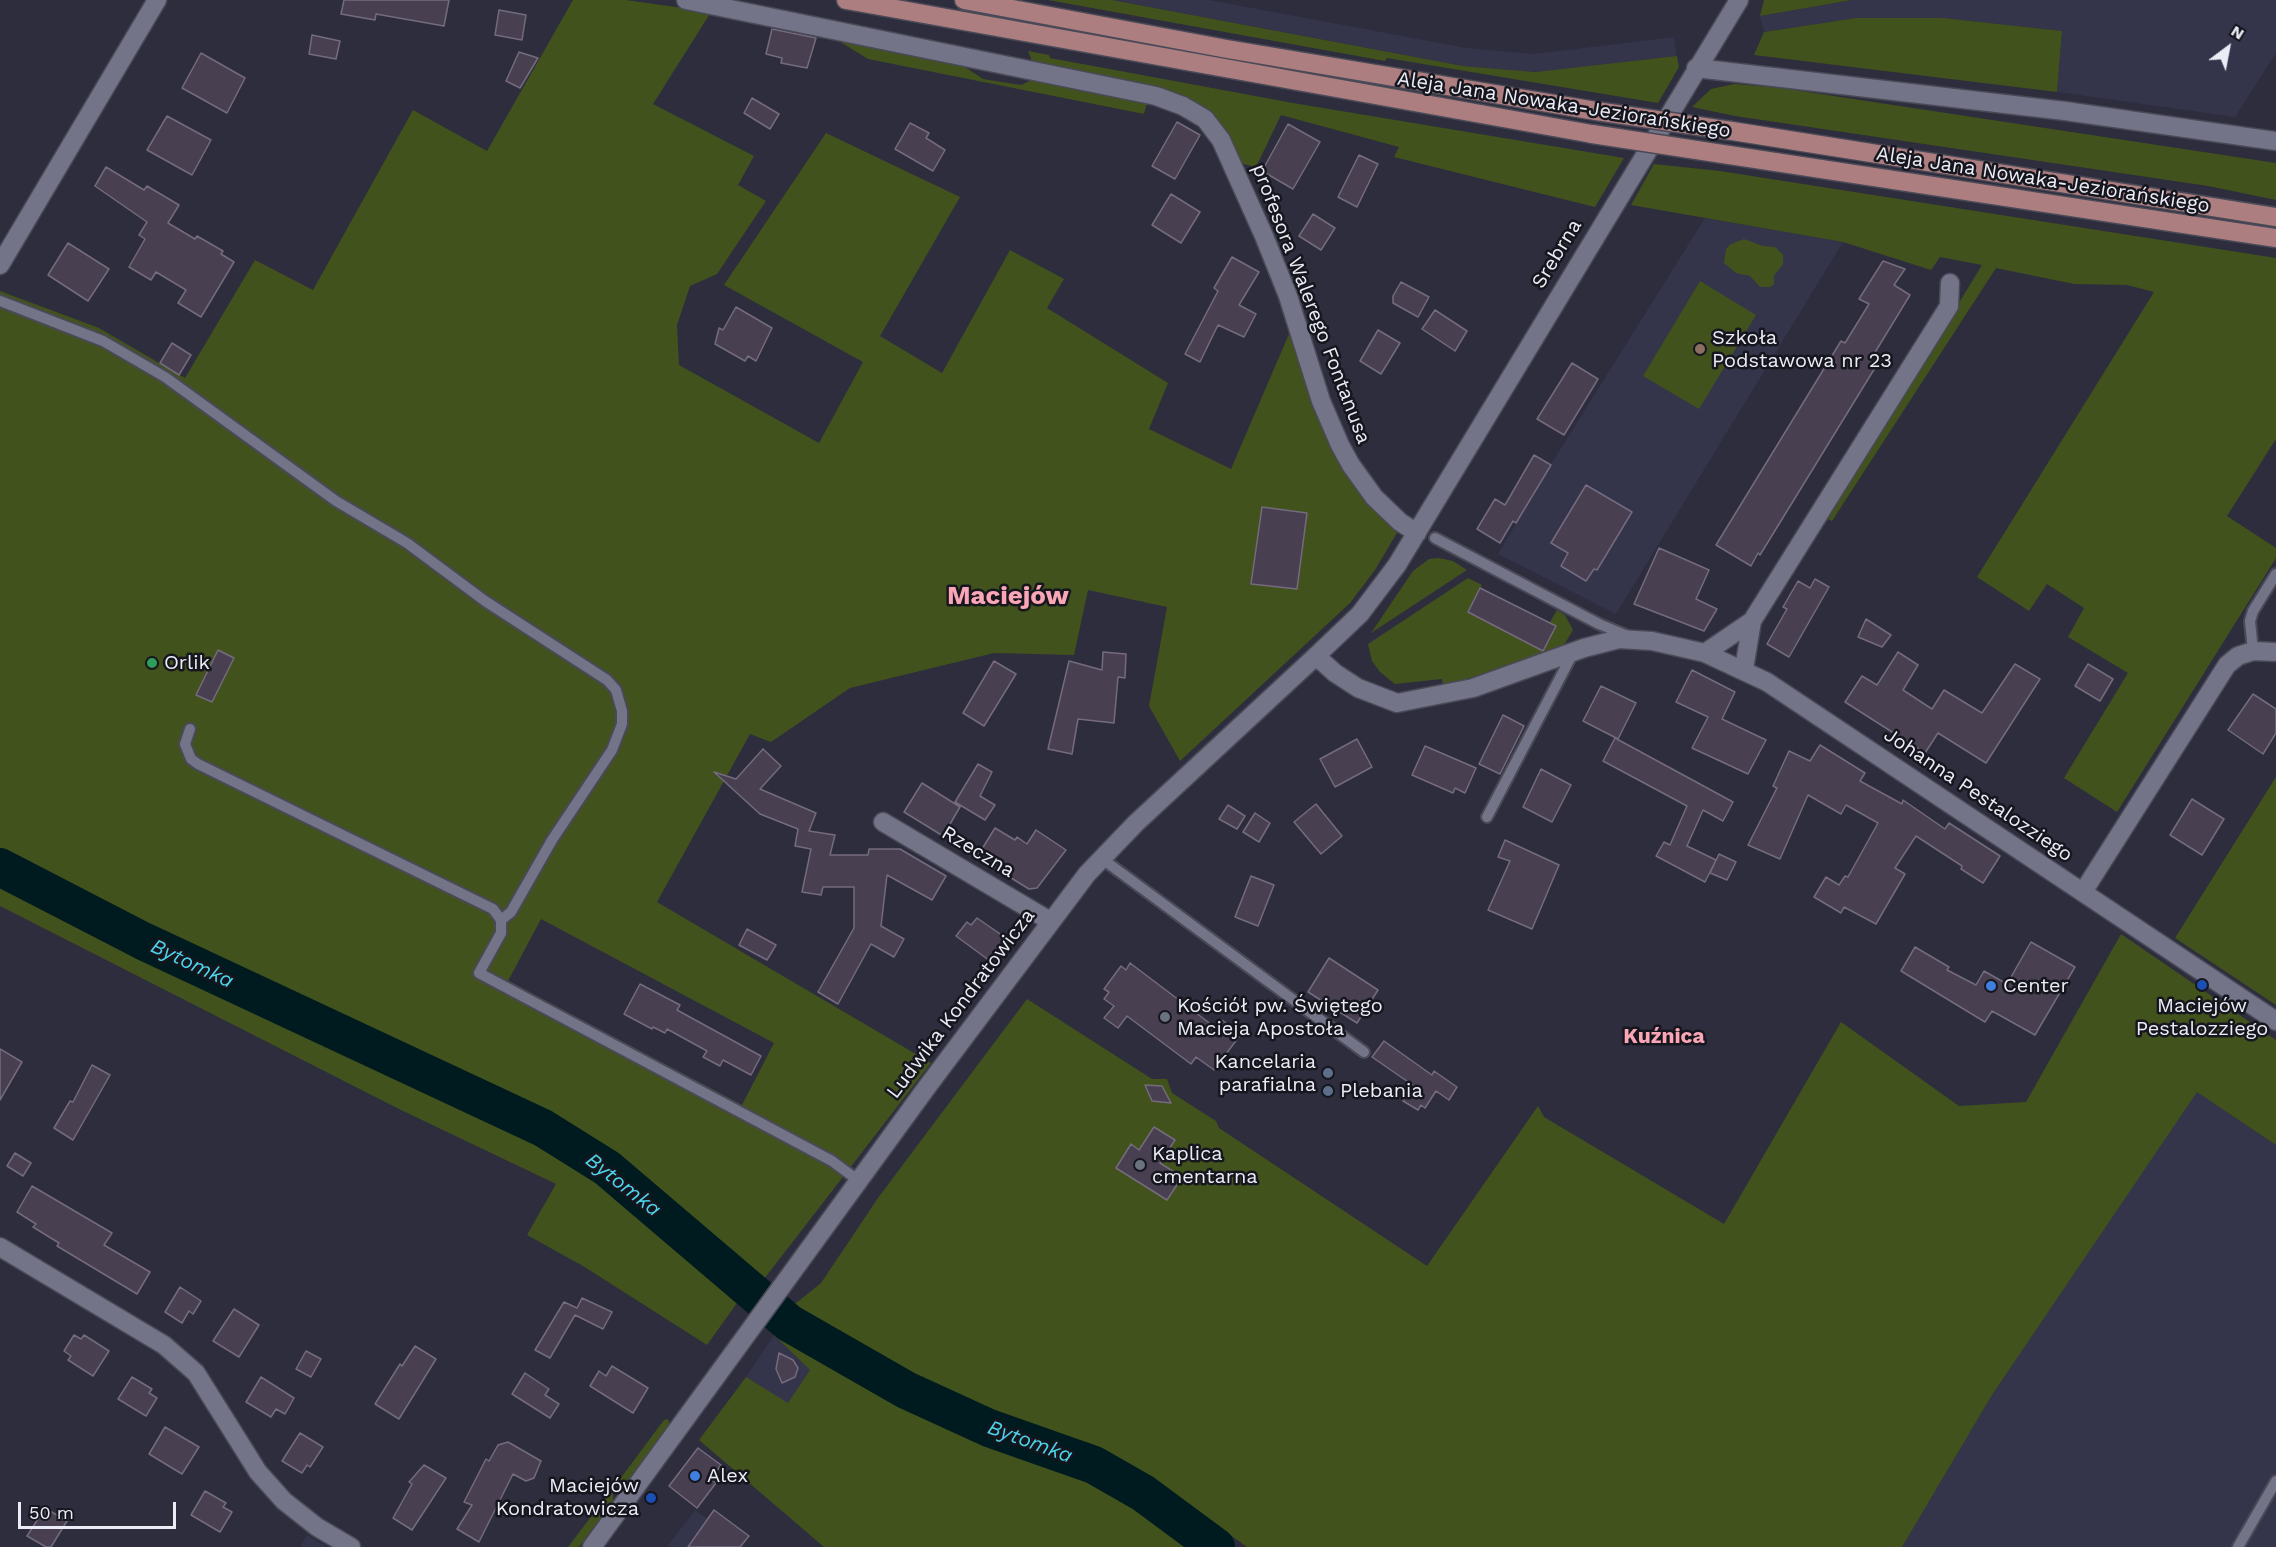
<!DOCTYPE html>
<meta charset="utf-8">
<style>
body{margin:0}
#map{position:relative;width:2276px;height:1547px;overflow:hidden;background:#2d2d3e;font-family:"Work Sans",sans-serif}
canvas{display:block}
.north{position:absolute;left:2198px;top:18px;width:60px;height:60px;-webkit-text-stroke:4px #16161e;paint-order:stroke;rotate:32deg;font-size:16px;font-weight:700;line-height:24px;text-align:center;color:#ececf7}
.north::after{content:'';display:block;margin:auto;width:21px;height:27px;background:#ececf7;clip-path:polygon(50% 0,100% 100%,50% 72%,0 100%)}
.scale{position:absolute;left:18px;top:1502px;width:158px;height:27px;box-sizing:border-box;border:3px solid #ececf7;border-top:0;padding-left:8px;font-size:18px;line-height:21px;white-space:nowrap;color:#ececf7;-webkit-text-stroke:4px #16161e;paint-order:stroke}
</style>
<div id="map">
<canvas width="2276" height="1547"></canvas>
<div class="north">N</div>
<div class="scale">50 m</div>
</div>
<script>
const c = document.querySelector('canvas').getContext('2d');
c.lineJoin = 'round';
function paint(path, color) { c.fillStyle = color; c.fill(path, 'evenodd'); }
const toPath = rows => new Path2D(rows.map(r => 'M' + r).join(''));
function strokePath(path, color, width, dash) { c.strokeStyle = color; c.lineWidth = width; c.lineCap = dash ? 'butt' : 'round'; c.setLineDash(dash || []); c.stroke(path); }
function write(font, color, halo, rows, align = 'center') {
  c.font = font + ' "Work Sans",sans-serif'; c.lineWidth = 5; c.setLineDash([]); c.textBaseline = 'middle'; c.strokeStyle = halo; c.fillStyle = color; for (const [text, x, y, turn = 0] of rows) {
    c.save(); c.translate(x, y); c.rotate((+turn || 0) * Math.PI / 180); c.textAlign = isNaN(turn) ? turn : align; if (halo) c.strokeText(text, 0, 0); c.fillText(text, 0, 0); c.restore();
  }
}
const built = toPath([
 [1112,0,1209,0,1467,48,1534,54,1674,37,1677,56,1535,72,1463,66],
 [1853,0,2276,0,2276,53,2235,117,2057,92,2062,31,1943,18,1856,18,1764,32,1760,16],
 [1705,218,1843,242,1616,614,1498,554,1556,456],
 [2197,1091,2276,1145,2276,1547,1902,1547,1992,1395],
 [774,1335,810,1370,788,1404,746,1377],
 [695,1510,746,1547,667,1547],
 [307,1535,327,1547,300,1547]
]);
const green = toPath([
 [573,0,626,0,711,12,653,104,754,156,738,185,766,201,717,274,690,286,677,325,679,365,819,443,863,362,724,285,826,133,960,197,880,336,942,373,1010,250,1064,279,1047,308,1168,383,1149,429,1231,469,1289,334,1323,424,1398,531,1375,570,1350,603,1180,761,1149,706,1167,607,1088,590,1074,655,994,653,850,688,771,742,750,734,657,902,931,1063,764,1279,604,1151,569,1128,225,968,0,854,0,291,99,328,185,378,255,260,313,290,413,110,487,151],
 [541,919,774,1043,742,1105,508,981],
 [1048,0,1112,0,1463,66,1535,72,1677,56,1679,67,1658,103,1387,58,1385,61],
 [1764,0,1852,0,1760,16],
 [1856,18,1943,18,2062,31,2057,92,1754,55,1764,32],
 [834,38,965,67,983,79,1021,85,1034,79,1147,102,1144,114,868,59],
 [1028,51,1049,55,1050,58,1293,103,1624,158,1595,207,1394,157,1399,147,1281,115,1256,167,1239,163,1217,123,1034,66],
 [1734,84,1781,88,2276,163,2276,200,2208,186,1735,116,1692,107,1711,89],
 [1654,164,1720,171,2276,258,2276,439,2227,516,2276,548,2276,558,2117,812,2064,778,2128,673,2068,637,2084,608,2047,584,2029,611,1977,577,2154,292,2127,285,2074,284,1996,268,1832,521,1827,519,1982,265,1940,257,1931,270,1843,242,1631,205],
 [1744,239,1763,246,1775,247,1783,255,1783,264,1774,276,1774,284,1770,287,1760,287,1750,276,1736,273,1724,263,1726,249,1731,244],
 [1700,281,1756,315,1699,409,1643,376],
 [1438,558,1453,561,1467,570,1371,633,1413,571,1429,559],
 [1468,578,1482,585,1468,612,1542,651,1555,626,1550,622,1557,610,1565,615,1573,630,1564,645,1503,668,1443,686,1442,679,1395,684,1380,672,1372,661,1368,644],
 [2276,777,2276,1005,2175,938],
 [0,878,214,988,395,1074,520,1129,606,1182,742,1296,707,1345,583,1266,527,1235,556,1184,399,1109,0,906],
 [2121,934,2276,1040,2276,1145,2197,1092,1992,1395,1902,1547,1247,1547,1141,1471,1083,1443,963,1399,868,1358,790,1308,821,1283,878,1198,1027,999,1152,1079,1167,1079,1172,1093,1216,1121,1219,1128,1427,1266,1538,1106,1544,1117,1724,1224,1841,1022,1959,1106,2026,1102],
 [778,1329,835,1365,906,1402,971,1432,1083,1474,1149,1513,1197,1547,824,1547,699,1440,746,1377,788,1403,810,1370,774,1335],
 [668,1419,670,1425,630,1479,622,1481,620,1479,664,1420],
 [613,1492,613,1501,579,1547,568,1547,609,1493]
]);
const river = toPath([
 [0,867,143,941,543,1128,607,1168,789,1323,906,1390,989,1428,1094,1465,1143,1493,1216,1547]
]);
const building = toPath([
 [344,0,449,0,444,26,376,14,375,20,341,14,344,0],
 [499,10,526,15,522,40,495,35,499,10],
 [772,29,816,38,807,68,781,63,782,58,766,54,772,29],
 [312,35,340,41,336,59,309,54,312,35],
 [519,52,538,58,520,88,506,81,519,52],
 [201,53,245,78,227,113,182,88,201,53],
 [752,98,779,114,770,129,744,113,752,98],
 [167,116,211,140,192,175,147,150,167,116],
 [1177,122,1200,135,1175,179,1152,166,1177,122],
 [910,123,929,133,926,138,945,150,933,171,895,149,910,123],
 [1288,124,1320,142,1293,189,1262,171,1288,124],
 [1359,155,1378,164,1357,207,1338,197,1359,155],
 [106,167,144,190,147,186,179,205,168,223,195,239,197,236,223,251,221,254,234,262,201,317,178,303,186,290,156,272,151,280,129,267,145,239,139,235,147,222,95,186,106,167],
 [1171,194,1200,212,1181,243,1152,225,1171,194],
 [1313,214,1335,228,1321,250,1299,236,1313,214],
 [68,243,109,269,88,301,48,275,68,243],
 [1232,257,1259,272,1239,305,1256,314,1244,337,1218,325,1200,362,1185,354,1218,291,1214,288,1232,257],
 [1883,261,1905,269,1894,285,1910,295,1871,359,1878,363,1760,555,1758,553,1751,566,1716,545,1841,341,1845,343,1869,304,1859,299,1883,261],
 [1401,282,1429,297,1418,317,1393,303,1393,296,1401,282],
 [736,307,772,328,756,361,748,356,745,361,715,344,719,328,723,330,736,307],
 [1435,310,1467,331,1455,351,1422,329,1435,310],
 [1378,330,1400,343,1381,374,1360,361,1378,330],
 [172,343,191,355,179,375,160,363,172,343],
 [1572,363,1598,379,1564,435,1537,419,1572,363],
 [1534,455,1551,465,1516,523,1513,521,1500,543,1477,529,1495,499,1505,505,1534,455],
 [1586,485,1632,512,1597,570,1594,569,1586,581,1561,566,1568,553,1551,543,1586,485],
 [1262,507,1307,513,1297,589,1251,584,1262,507],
 [1659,548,1709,570,1696,599,1717,609,1704,631,1634,604,1659,548],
 [1815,579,1829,587,1789,657,1767,644,1787,609,1783,607,1798,581,1810,588,1815,579],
 [1480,588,1556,626,1543,651,1468,612,1480,588],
 [1866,619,1891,635,1882,647,1858,637,1866,619],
 [218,650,234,658,212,702,196,695,218,650],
 [1103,652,1126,654,1125,678,1118,677,1114,723,1078,719,1072,754,1048,749,1069,661,1102,670,1103,652],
 [1898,652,1918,665,1903,690,1932,709,1944,690,1982,713,2015,664,2040,679,1986,763,1938,733,1925,753,1845,702,1862,676,1877,685,1898,652],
 [994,661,1016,674,984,726,963,713,994,661],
 [2088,664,2113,679,2100,701,2075,686,2088,664],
 [1692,670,1735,692,1722,719,1766,740,1748,774,1692,748,1708,717,1676,702,1692,670],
 [1601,686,1636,703,1618,739,1583,721,1601,686],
 [2253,694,2276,709,2276,733,2263,754,2228,730,2253,694],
 [1503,715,1524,726,1500,774,1479,764,1503,715],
 [1615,738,1733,802,1723,821,1703,810,1687,846,1716,860,1705,882,1656,856,1664,842,1670,845,1687,806,1603,761,1615,738],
 [1357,739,1372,767,1335,787,1320,759,1357,739],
 [1820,745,1865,773,1860,781,1902,804,1903,800,1945,829,1949,823,2000,856,1983,883,1961,869,1962,866,1916,836,1895,868,1905,874,1876,924,1844,907,1841,913,1814,897,1826,877,1839,885,1845,876,1848,877,1878,823,1846,805,1841,814,1808,795,1780,859,1748,845,1777,788,1773,786,1789,751,1810,761,1820,745],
 [1425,746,1476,768,1465,793,1455,788,1453,793,1412,775,1425,746],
 [763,749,781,766,760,789,816,813,809,831,835,835,830,855,868,855,869,849,900,849,946,876,932,900,887,875,881,926,904,939,894,957,871,944,838,1004,818,992,854,928,854,887,823,887,821,895,802,892,811,849,795,846,798,829,760,814,714,772,736,779,763,749],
 [978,764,992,772,980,796,995,805,985,820,955,802,978,764],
 [1541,769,1571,785,1552,822,1523,807,1541,769],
 [922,783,960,807,943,836,904,812,922,783],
 [2192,799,2224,819,2202,855,2170,835,2192,799],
 [1316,804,1342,836,1321,854,1294,822,1316,804],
 [1228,805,1245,816,1237,829,1219,819,1228,805],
 [1255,813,1270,823,1259,842,1243,832,1255,813],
 [995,828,1015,840,1017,837,1027,844,1036,830,1066,850,1037,888,1029,889,977,857,995,828],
 [1505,840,1559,865,1532,929,1488,910,1510,861,1498,857,1505,840],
 [1719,854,1736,862,1727,880,1710,873,1719,854],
 [1251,876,1274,885,1258,926,1235,917,1251,876],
 [977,918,1006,938,990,961,956,936,967,922,971,925,977,918],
 [747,929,776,945,767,960,739,945,747,929],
 [2031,942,2075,967,2035,1035,1992,1011,1985,1022,1901,971,1915,947,1949,967,1947,970,1976,985,1984,971,2007,984,2031,942],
 [1329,958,1378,990,1357,1023,1308,992,1329,958],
 [1130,963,1216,1028,1222,1020,1241,1034,1214,1070,1196,1057,1191,1064,1127,1016,1118,1028,1104,1018,1114,1006,1104,999,1109,992,1104,989,1121,966,1126,970,1130,963],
 [640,984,680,1005,677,1010,761,1056,751,1075,723,1060,720,1066,703,1057,707,1051,667,1029,665,1033,653,1027,652,1029,624,1014,640,984],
 [1384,1041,1432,1075,1434,1071,1457,1087,1449,1100,1436,1091,1425,1108,1421,1105,1418,1110,1403,1101,1414,1086,1372,1057,1384,1041],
 [0,1049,22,1062,0,1100,0,1049],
 [92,1065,110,1075,73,1140,54,1128,70,1101,73,1102,92,1065],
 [1145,1085,1162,1086,1171,1103,1152,1101,1145,1085],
 [1154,1127,1175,1140,1160,1163,1182,1177,1167,1200,1116,1168,1131,1144,1139,1150,1154,1127],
 [15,1153,31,1163,23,1176,7,1166,15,1153],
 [32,1186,112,1233,104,1245,150,1272,137,1294,57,1246,59,1243,33,1227,36,1224,17,1212,32,1186],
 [180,1287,201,1301,193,1314,189,1311,182,1323,165,1312,180,1287],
 [582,1298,612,1312,603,1329,575,1315,550,1358,535,1350,564,1302,577,1308,582,1298],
 [234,1309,259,1325,239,1357,213,1341,234,1309],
 [74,1335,81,1339,84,1335,109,1351,93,1376,68,1360,71,1356,64,1351,74,1335],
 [415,1346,436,1359,399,1419,375,1404,400,1364,402,1366,415,1346],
 [306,1351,321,1359,311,1377,296,1369,306,1351],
 [779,1353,793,1360,798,1368,795,1377,782,1383,776,1369,779,1353],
 [612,1366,648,1388,633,1413,590,1386,599,1371,606,1376,612,1366],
 [525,1373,549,1389,545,1395,559,1404,550,1418,512,1394,525,1373],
 [132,1377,152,1389,149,1393,157,1398,146,1416,118,1399,132,1377],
 [261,1377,294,1398,285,1414,276,1409,271,1417,246,1402,261,1377],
 [165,1427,199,1447,182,1474,149,1454,165,1427],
 [300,1433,323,1447,310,1467,307,1465,302,1473,282,1461,300,1433],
 [508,1442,541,1461,534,1478,526,1481,513,1474,479,1542,457,1529,472,1505,464,1502,486,1459,489,1461,498,1445,508,1442],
 [698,1448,721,1465,711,1479,716,1483,697,1508,669,1486,698,1448],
 [424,1465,446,1478,412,1530,393,1518,412,1484,409,1482,424,1465],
 [205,1491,226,1503,223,1507,232,1512,220,1532,191,1515,205,1491],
 [45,1508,67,1521,51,1547,46,1547,27,1536,45,1508],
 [714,1510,749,1536,740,1547,688,1547,714,1510]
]);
const service = toPath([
 [0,301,103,341,165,377,336,501,407,543,485,601,607,680,616,690,622,711,622,724,612,750,552,840,511,912,501,920],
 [1435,538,1599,624,1628,636],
 [2253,651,2250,621,2253,611,2276,574],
 [190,729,185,744,191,759,198,764,493,909,501,920,501,933,479,973,832,1161,859,1181],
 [1487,817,1573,653],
 [1101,858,1364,1052],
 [2238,1547,2276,1481]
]);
const minor = toPath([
 [686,0,1156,96,1183,106,1205,119,1221,140,1264,236,1288,296,1321,401,1340,445,1351,465,1374,497,1400,522,1417,533],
 [1696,68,2065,111,2276,141],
 [0,265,157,0],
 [1705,653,1752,621],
 [1316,656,1360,614,1397,565,1739,0],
 [1744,669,1752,621,1949,306,1950,283],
 [883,822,1050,921],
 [2083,892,2227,665,2238,656,2253,651,2276,652],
 [0,1247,164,1345,196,1373,258,1472,284,1501,317,1527,351,1547]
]);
const tertiary = toPath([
 [592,1547,927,1087,1087,874,1136,823,1316,656,1335,673,1358,688,1397,703,1473,688,1584,648,1619,639,1652,641,1705,653,1767,682,2276,1021]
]);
const primary = toPath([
 [846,0,1592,134],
 [964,0,1227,49,1596,111],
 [1732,131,2276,217],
 [1729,155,2276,238]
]);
const primaryBridge = toPath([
 [1596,111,1732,131],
 [1592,134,1729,155]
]);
const markers = [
 [1700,349,6,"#8d6e63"],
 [152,663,6,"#2e9e5b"],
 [2202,985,6,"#1a4fb4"],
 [1991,986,6,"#3f7fe0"],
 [1165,1017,6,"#6b7280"],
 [1328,1073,6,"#5c6f8a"],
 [1328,1091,6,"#5c6f8a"],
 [1140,1165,6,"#6b7280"],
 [695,1476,6,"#3f7fe0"],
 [651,1498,6,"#1a4fb4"]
];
const streetNames = [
 ["Aleja Jana Nowaka-Jeziorańskiego",1564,105,9],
 ["Aleja Jana Nowaka-Jeziorańskiego",2043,180,9],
 ["Srebrna",1557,254,-59],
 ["profesora Walerego Fontanusa",1311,304,69],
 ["Johanna Pestalozziego",1978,795,34],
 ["Rzeczna",978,852,31],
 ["Ludwika Kondratowicza",961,1004,-53]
];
const poiNames = [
 ["Szkoła",1712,338],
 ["Podstawowa nr 23",1712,361],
 ["Orlik",164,663],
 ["Center",2003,986],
 ["Kościół pw. Świętego",1177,1006],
 ["Macieja Apostoła",1177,1029],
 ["Maciejów",2202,1006,"center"],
 ["Pestalozziego",2202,1029,"center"],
 ["Kancelaria",1316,1062,"right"],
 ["parafialna",1316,1085,"right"],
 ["Plebania",1340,1091],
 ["Kaplica",1152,1154],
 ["cmentarna",1152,1177],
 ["Alex",707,1476],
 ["Maciejów",639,1486,"right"],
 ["Kondratowicza",639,1509,"right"]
];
const waterNames = [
 ["Bytomka",192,964,25],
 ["Bytomka",623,1185,38],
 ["Bytomka",1030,1442,20]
];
const neighbourhoodNames = [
 ["Kuźnica",1664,1037]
];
const districtNames = [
 ["Maciejów",1008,596]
];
paint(built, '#34344b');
paint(green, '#42521c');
strokePath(river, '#001b20', 38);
paint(building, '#484051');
strokePath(building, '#746b7e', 1.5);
strokePath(service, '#494957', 14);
strokePath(minor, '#494957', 21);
strokePath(tertiary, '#494957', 21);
strokePath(primary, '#494957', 21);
strokePath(service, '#747488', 10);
strokePath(minor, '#747488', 18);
strokePath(tertiary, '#747488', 18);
strokePath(primary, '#ac7e7f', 18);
strokePath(primaryBridge, '#494957', 21, []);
strokePath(primaryBridge, '#ac7e7f', 18);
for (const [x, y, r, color] of markers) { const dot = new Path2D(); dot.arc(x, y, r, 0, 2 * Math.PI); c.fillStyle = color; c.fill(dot); strokePath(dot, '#16161e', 2); }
write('20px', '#ececf7', '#16161e', streetNames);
write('20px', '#ececf7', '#16161e', poiNames, 'left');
write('italic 21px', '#4bd4ea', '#16161e', waterNames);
write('bold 21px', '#faa6b7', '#16161e', neighbourhoodNames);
write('bold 26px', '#faa6b7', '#16161e', districtNames);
</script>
